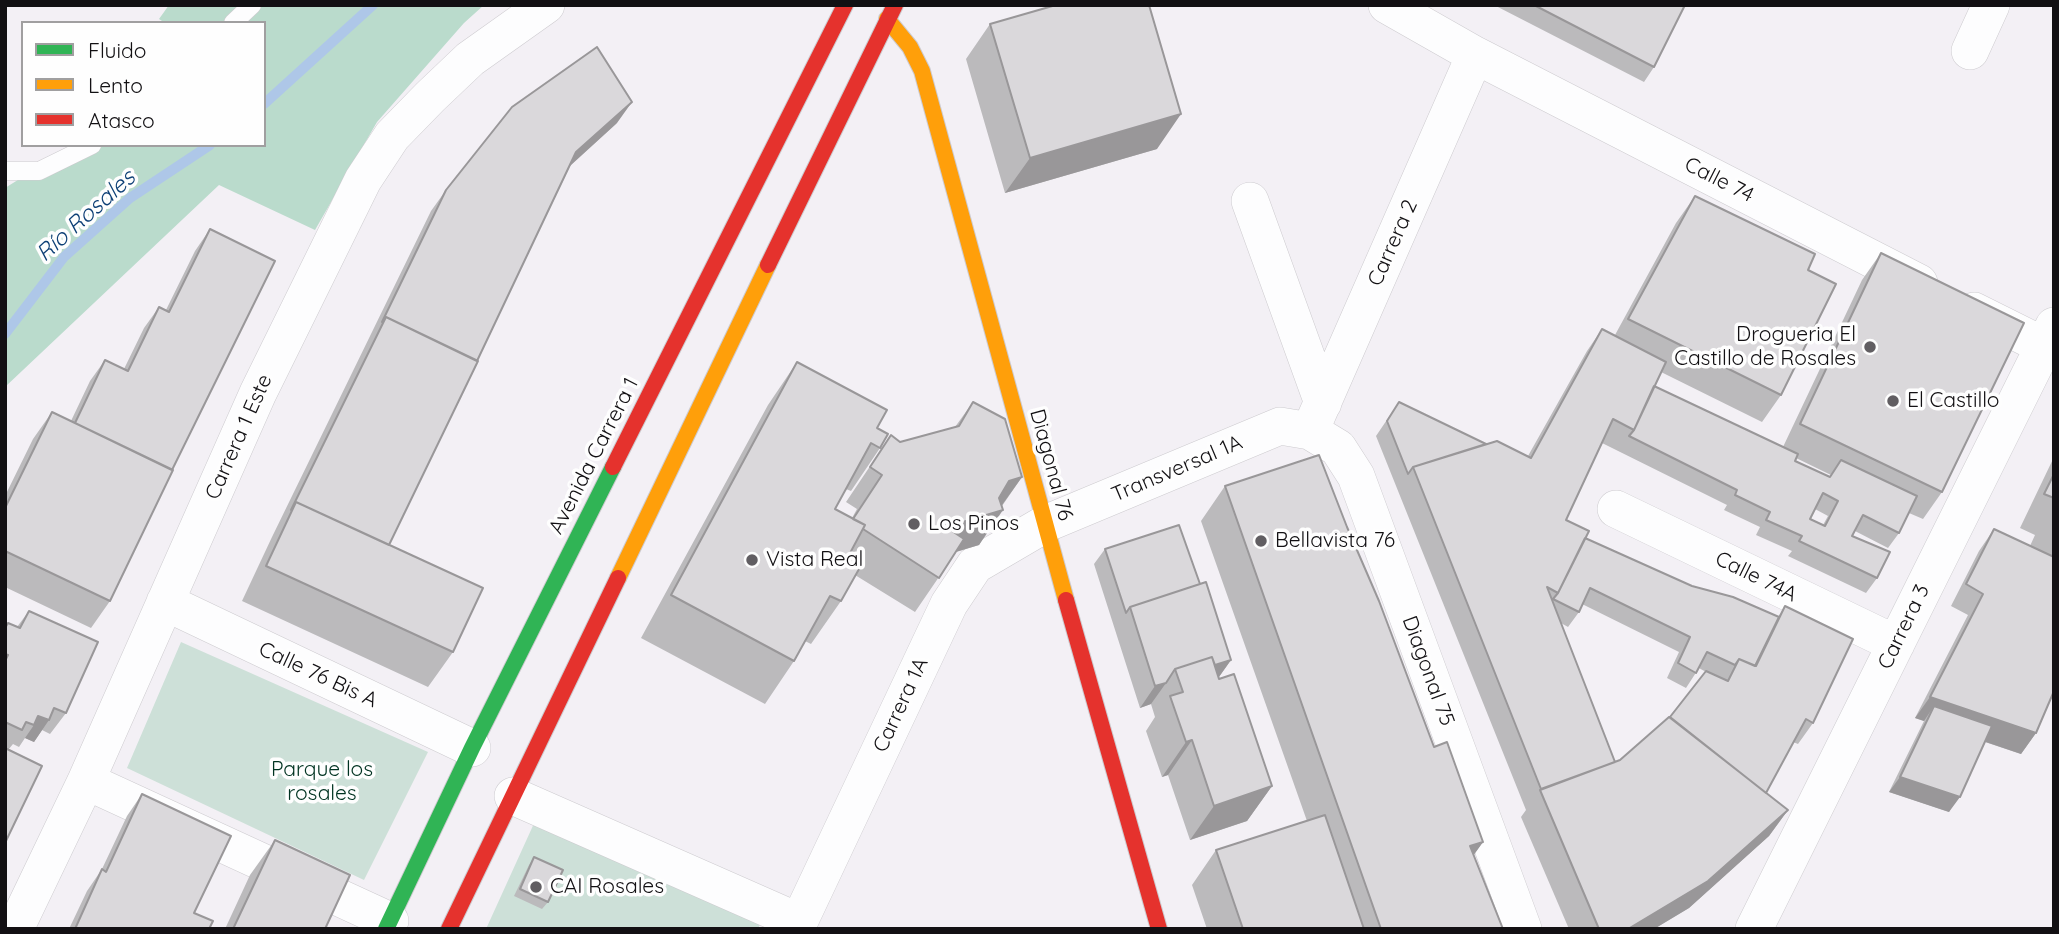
<!DOCTYPE html>
<meta charset="utf-8">
<style>
body{margin:0}
#map{position:relative;width:2059px;height:934px;overflow:hidden;background:#f3f0f5;font-family:Quicksand,sans-serif}
canvas{display:block}
.frame{position:absolute;inset:0;border:7px solid #121013;pointer-events:none}
.legend{position:absolute;left:21px;top:21px;width:245px;height:126px;box-sizing:border-box;background:#fefefe;border:2px solid #a09fa0;margin:0;padding:9px 12px;list-style:none;font-size:21px;color:#121013}
.legend li{display:flex;align-items:center;gap:14px;height:35px}
.legend b{width:35px;border:2px solid #a09fa0}
</style>
<div id="map">
<canvas width="2059" height="934"></canvas>
<div class="frame"></div>
<ul class="legend">
<li><b style="height:9px;background:#30b455"></b>Fluido</li>
<li><b style="height:9px;background:#ff9f0a"></b>Lento</li>
<li><b style="height:9px;background:#e5322d"></b>Atasco</li>
</ul>
</div>
<script>
const c = document.querySelector('canvas').getContext('2d');
c.lineJoin = 'round';
function paint(path, color) { c.fillStyle = color; c.fill(path, 'evenodd'); }
const toPath = rows => new Path2D(rows.map(r => 'M' + r).join(''));
function strokePath(path, color, width, dash) { c.strokeStyle = color; c.lineWidth = width; c.lineCap = dash ? 'butt' : 'round'; c.setLineDash(dash || []); c.stroke(path); }
function write(font, color, halo, rows, align = 'center') {
  c.font = font + ' Quicksand,sans-serif'; c.lineWidth = 7; c.setLineDash([]); c.textBaseline = 'middle'; c.strokeStyle = halo; c.fillStyle = color; for (const [text, x, y, turn = 0] of rows) {
    c.save(); c.translate(x, y); c.rotate((+turn || 0) * Math.PI / 180); c.textAlign = isNaN(turn) ? turn : align; if (halo) c.strokeText(text, 0, 0); c.fillText(text, 0, 0); c.restore();
  }
}
const green = toPath([
 [181,642,428,752,364,880,127,768],
 [536,819,762,920,758,929,486,929]
]);
const forest = toPath([
 [169,5,484,5,464,23,377,122,315,230,219,185,5,387,5,188,74,145,264,145,264,23,165,23,159,19]
]);
const stream = toPath([
 [264,104,373,5],
 [5,334,64,257,130,198,210,145]
]);
const lane = toPath([
 [233,23,252,5],
 [5,171,39,171,92,145]
]);
const street = toPath([
 [1387,5,1475,55,1919,283],
 [1970,51,1991,5],
 [1250,201,1323,403],
 [1974,311,2054,351],
 [1310,431,1475,55],
 [1616,509,1896,644],
 [165,602,472,748],
 [86,781,390,921],
 [513,796,799,922,949,604,975,565,1045,524,1280,426,1310,431,1338,448,1356,476,1523,929],
 [15,929,86,781,258,393,363,180,392,136,430,97,470,59,546,5],
 [1754,929,2054,326]
]);
const fast = toPath([
 [386,929,472,748,613,467]
]);
const slow = toPath([
 [887,19,910,47,922,71,1066,600],
 [618,578,768,265]
]);
const jam = toPath([
 [768,265,895,5],
 [613,467,845,5],
 [1066,600,1159,929],
 [449,929,618,578]
]);
const wall = toPath([
 [1494,5,1685,5,1654,67,1644,82],
 [990,24,1157,149,1005,193,966,59],
 [617,123,570,166,389,545,453,652,428,687,242,601,272,537,431,211,446,190],
 [1695,196,1808,270,1781,395,1762,422,1661,372,1654,386,1783,447,1862,280,1881,253,1942,492,1923,519,1909,513,1899,533,1888,548,1855,531,1852,536,1877,578,1866,593,1788,556,1792,551,1756,535,1760,527,1724,510,1727,505,1602,443,1566,520,1585,538,1692,586,1778,617,1785,606,1813,723,1798,744,1793,742,1766,793,1788,810,1769,836,1689,908,1654,929,1569,929,1521,817,1526,810,1376,436,1399,402,1486,444,1528,456,1587,351,1602,329,1615,335,1676,223],
 [1796,458,1831,475,1830,477,1795,461],
 [1815,509,1828,516,1823,525,1810,519],
 [1582,604,1679,652,1667,678,1686,688,1699,668,1706,672,1669,717,1620,760,1615,762,1561,623,1568,627,1579,612],
 [210,229,172,470,110,601,91,628,5,587,5,496,33,439,52,412,71,421,90,381,105,360,124,369,144,328,159,307,166,310,195,251],
 [797,362,877,428,880,448,851,491,846,489,835,509,852,518,857,509,846,502,891,435,900,442,955,427,973,402,1022,477,1002,506,979,545,956,552,915,612,855,575,841,601,811,644,805,641,794,661,765,704,641,638,768,405],
 [2054,457,2054,691,2036,733,2021,754,1985,742,1949,812,1889,792,1924,721,1915,718,1968,615,1951,606,1979,551,1994,529,2030,546,2035,535,2020,528],
 [1225,486,1347,527,1434,747,1483,842,1473,855,1503,929,1207,929,1192,885,1216,850,1307,821,1201,521],
 [1105,549,1200,584,1231,660,1219,677,1272,786,1247,821,1190,840,1168,775,1162,777,1146,731,1155,717,1151,704,1140,708,1094,564],
 [29,611,66,713,50,734,42,730,34,742,25,738,19,747,13,744,8,750,5,843,5,626,8,623,17,627],
 [142,794,194,913,209,929,69,929,87,891,102,869,127,816],
 [275,840,325,929,225,929,250,875],
 [534,857,548,902,542,909,514,896,529,865]
]);
const shadedWall = toPath([
 [632,102,617,123,561,174,576,152],
 [1181,114,1157,149,1005,193,1030,158],
 [1022,477,997,512,985,515,1009,481],
 [1003,510,979,545,922,562,946,527],
 [1231,660,1216,681,1183,692,1178,678],
 [1166,683,1151,704,1140,708,1155,686],
 [1930,697,2036,733,2021,754,1927,722,1934,706,1924,721,1915,718],
 [38,716,49,720,34,742,25,738,34,725],
 [1192,740,1168,775,1162,777,1186,742],
 [1900,777,1960,797,1949,812,1889,792],
 [1272,786,1247,821,1190,840,1214,806],
 [1788,810,1769,836,1689,908,1654,929,1628,929],
 [1483,842,1459,876,1470,846]
]);
const building = toPath([
 [1056,5,1149,5,1181,114,1030,158,990,24,1056,5],
 [1534,5,1685,5,1654,67,1534,5],
 [597,47,632,102,576,152,477,361,386,317,382,322,446,190,512,107,597,47],
 [1695,196,1815,254,1808,270,1836,284,1781,395,1628,319,1695,196],
 [210,229,275,261,172,470,75,423,105,360,128,371,159,307,169,312,210,229],
 [1881,253,2024,323,1942,492,1800,424,1881,253],
 [386,317,478,361,389,545,296,502,291,510,386,317],
 [1602,329,1666,362,1634,430,1613,419,1566,520,1589,531,1558,593,1547,587,1615,762,1541,789,1413,467,1497,441,1531,458,1602,329],
 [797,362,887,410,877,428,888,434,880,448,871,443,835,509,865,525,849,555,863,562,841,601,830,596,794,661,671,595,797,362],
 [1654,386,1798,454,1795,461,1830,477,1841,460,1917,496,1899,533,1863,515,1852,536,1890,552,1877,578,1799,541,1802,536,1766,520,1770,512,1735,495,1737,490,1629,436,1634,430,1654,386],
 [1823,493,1838,501,1825,526,1810,519,1823,493],
 [973,402,1005,419,1022,477,1009,481,999,498,1003,510,946,527,964,539,939,578,863,529,865,525,853,519,882,475,870,467,891,435,900,442,959,426,973,402],
 [1399,402,1486,444,1413,467,1408,474,1387,421,1399,402],
 [52,412,173,470,110,601,5,551,5,508,52,412],
 [1319,455,1347,527,1379,601,1434,747,1447,742,1483,842,1470,846,1503,929,1381,929,1225,486,1319,455],
 [2054,474,2054,498,2044,494,2054,474],
 [296,502,483,588,453,652,266,566,296,502],
 [1179,525,1200,584,1130,607,1126,613,1105,549,1179,525],
 [1994,529,2054,557,2054,691,2036,733,1930,697,1983,594,1966,584,1994,529],
 [1585,538,1692,586,1733,597,1779,617,1755,666,1739,659,1735,665,1707,652,1696,673,1678,663,1690,637,1590,588,1579,612,1553,599,1558,593,1585,538],
 [1206,582,1231,660,1215,665,1212,657,1175,669,1166,683,1155,686,1130,607,1206,582],
 [1785,606,1853,639,1813,723,1806,719,1766,793,1670,717,1706,671,1728,681,1739,659,1756,666,1785,606],
 [29,611,98,642,66,713,54,708,49,720,38,716,34,725,26,722,22,730,5,722,5,661,8,655,5,654,5,628,8,623,20,628,29,611],
 [1212,657,1219,679,1234,674,1272,786,1214,806,1192,740,1186,742,1170,696,1183,692,1175,669,1212,657],
 [1934,706,1992,726,1960,797,1900,777,1934,706],
 [1669,717,1788,810,1708,881,1628,929,1599,929,1540,790,1620,760,1669,717],
 [5,748,42,766,5,843,5,748],
 [142,794,231,836,194,913,213,921,209,929,75,929,102,869,106,872,142,794],
 [1325,815,1364,929,1243,929,1216,850,1325,815],
 [275,840,350,875,325,929,233,929,275,840],
 [534,857,563,870,548,902,520,889,534,857]
]);
const markers = [
 [1870,347,7,"#615e62"],
 [1893,401,7,"#615e62"],
 [914,524,7,"#615e62"],
 [1261,541,7,"#615e62"],
 [752,560,7,"#615e62"],
 [536,887,7,"#615e62"]
];
const streetNames = [
 ["Calle 74",1719,180,27],
 ["Carrera 2",1393,243,-66],
 ["Carrera 1 Este",239,437,-66],
 ["Avenida Carrera 1",594,456,-63],
 ["Diagonal 76",1051,465,75],
 ["Transversal 1A",1177,469,-23],
 ["Calle 74A",1756,577,26],
 ["Carrera 3",1904,627,-64],
 ["Diagonal 75",1428,671,70],
 ["Calle 76 Bis A",318,675,25],
 ["Carrera 1A",901,705,-65]
];
const poiNames = [
 ["Drogueria El",1856,335,"right"],
 ["Castillo de Rosales",1856,359,"right"],
 ["El Castillo",1907,401],
 ["Los Pinos",928,524],
 ["Bellavista 76",1275,541],
 ["Vista Real",766,560],
 ["CAI Rosales",550,887]
];
const parkNames = [
 ["Parque los",322,770],
 ["rosales",322,794]
];
const waterNames = [
 ["Río Rosales",86,216,-42]
];
paint(green, '#cde0d8');
paint(forest, '#badbcc');
strokePath(stream, '#aec7e8', 10);
strokePath(lane, '#cdcbcf', 19);
strokePath(street, '#cdcbcf', 38);
strokePath(fast, '#cdcbcf', 18);
strokePath(slow, '#cdcbcf', 18);
strokePath(jam, '#cdcbcf', 18);
strokePath(lane, '#fdfdfe', 18);
strokePath(street, '#fdfdfe', 37);
strokePath(fast, '#30b455', 16);
strokePath(slow, '#ff9f0a', 16);
strokePath(jam, '#e5322d', 16);
paint(wall, '#bbbabc');
paint(shadedWall, '#999799');
paint(building, '#dad8db');
strokePath(building, '#999799', 2);
for (const [x, y, r, color] of markers) { const dot = new Path2D(); dot.arc(x, y, r, 0, 2 * Math.PI); c.fillStyle = color; c.fill(dot); strokePath(dot, '#fefefe', 2.5); }
write('21px', '#121013', '#fefefe', streetNames);
write('21px', '#121013', '#fefefe', poiNames, 'left');
write('21px', '#003321', '#fefefe', parkNames);
write('italic 23px', '#0e4076', '#fefefe', waterNames);
</script>
